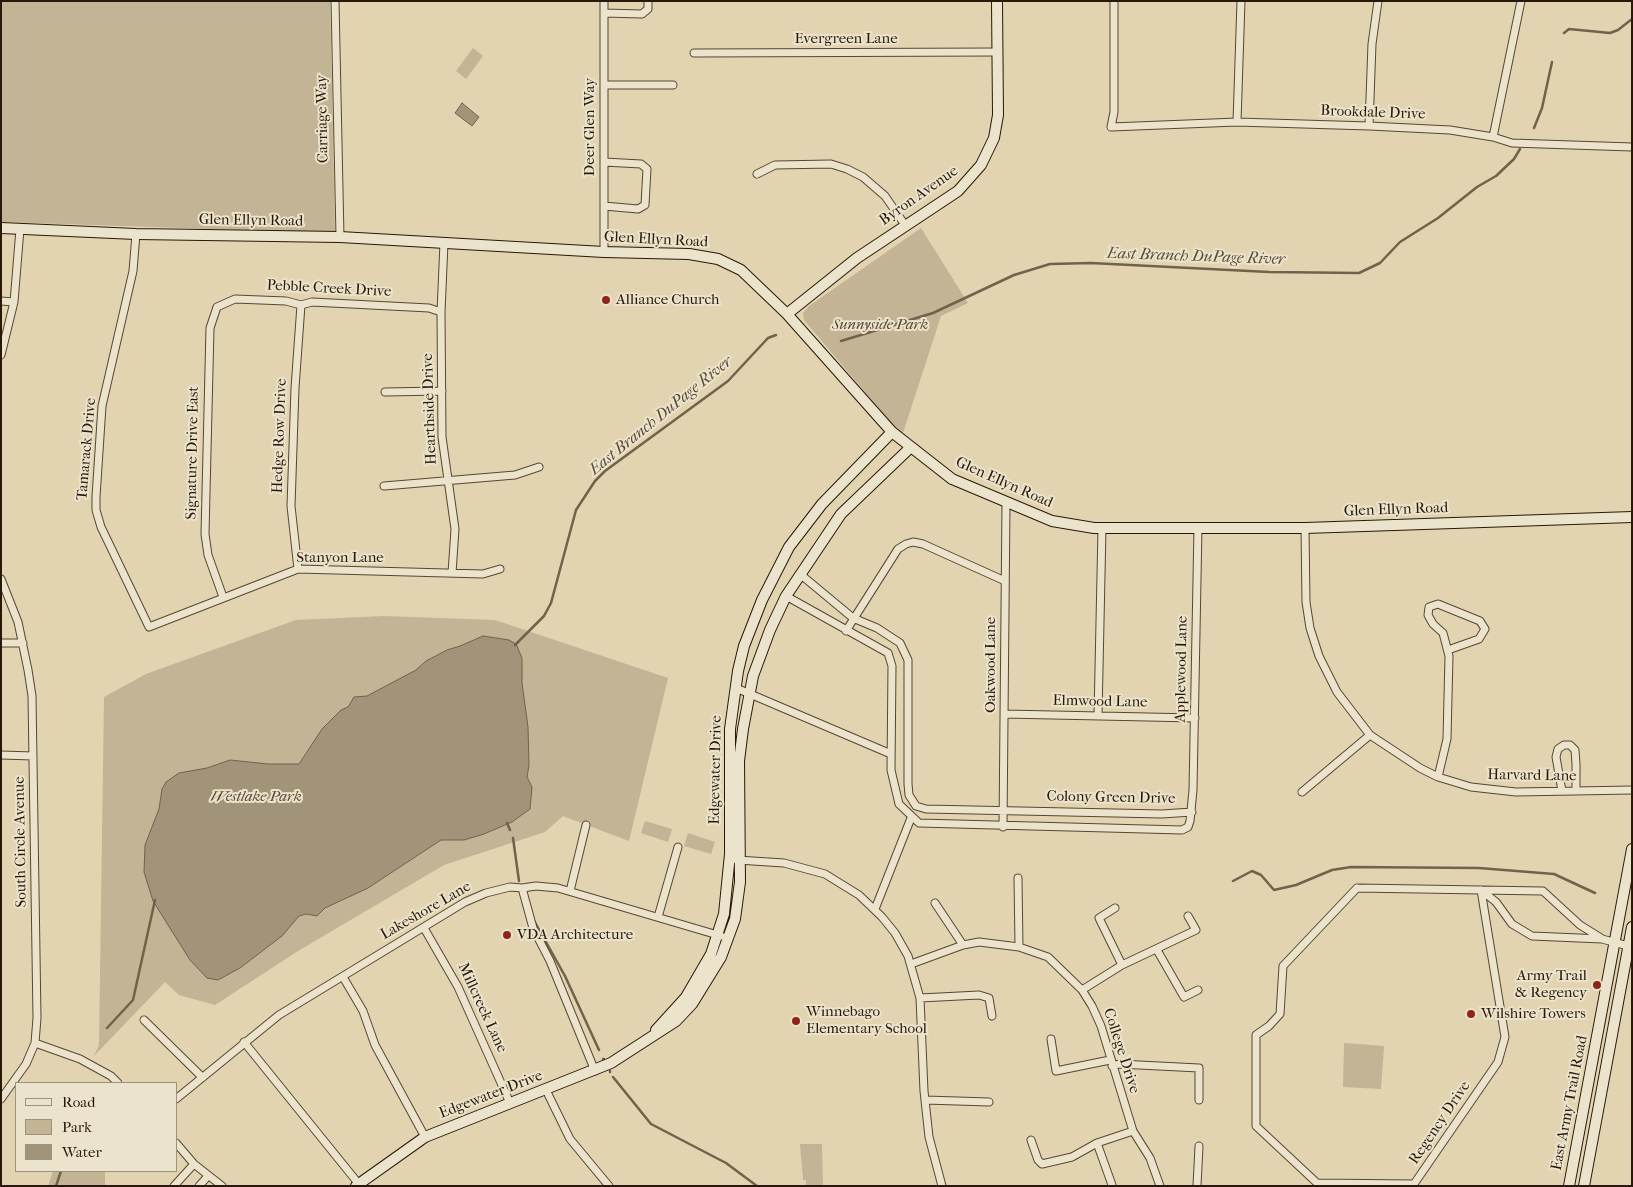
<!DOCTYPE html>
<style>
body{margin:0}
#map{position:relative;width:1633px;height:1187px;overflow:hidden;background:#e2d4b1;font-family:"IM FELL French Canon",serif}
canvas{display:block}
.frame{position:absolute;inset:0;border:2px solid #271808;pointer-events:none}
.legend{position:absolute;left:15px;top:1082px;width:162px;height:90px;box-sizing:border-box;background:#ece3cc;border:1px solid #9d927e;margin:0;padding:6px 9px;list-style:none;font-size:15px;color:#271808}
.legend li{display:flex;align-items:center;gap:10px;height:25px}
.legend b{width:25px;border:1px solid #9d927e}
</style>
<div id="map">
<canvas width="1633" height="1187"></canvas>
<div class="frame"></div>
<ul class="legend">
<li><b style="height:6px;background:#ece3cc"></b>Road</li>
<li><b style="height:14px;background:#c2b494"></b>Park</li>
<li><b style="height:14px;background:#a29478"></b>Water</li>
</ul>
</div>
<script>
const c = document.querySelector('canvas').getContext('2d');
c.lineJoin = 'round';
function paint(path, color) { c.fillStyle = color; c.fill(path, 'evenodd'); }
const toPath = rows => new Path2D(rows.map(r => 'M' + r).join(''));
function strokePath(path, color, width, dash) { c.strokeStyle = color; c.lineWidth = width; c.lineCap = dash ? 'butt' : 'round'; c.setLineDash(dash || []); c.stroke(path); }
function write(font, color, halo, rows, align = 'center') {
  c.font = font + ' "IM FELL French Canon",serif'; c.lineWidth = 4; c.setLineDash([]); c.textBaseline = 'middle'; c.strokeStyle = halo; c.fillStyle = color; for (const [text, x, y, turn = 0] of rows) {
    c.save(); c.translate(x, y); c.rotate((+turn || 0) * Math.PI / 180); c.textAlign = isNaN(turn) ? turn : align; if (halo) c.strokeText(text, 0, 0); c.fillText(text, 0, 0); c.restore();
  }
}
const green = toPath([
 [1,1,330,1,335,233,1,222],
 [473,48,483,56,466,79,456,71],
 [921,228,968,303,941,316,902,436,804,320,803,313,809,306],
 [384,616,495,620,668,678,629,841,563,816,545,832,444,865,298,951,215,1005,179,995,165,982,94,1056,99,1045,104,697,146,674,296,620],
 [645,821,672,829,668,842,641,833],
 [688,833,715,842,711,854,684,846],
 [1344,1043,1384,1046,1381,1089,1343,1087],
 [800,1144,822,1144,823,1186,806,1186,806,1180,803,1180],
 [53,1171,105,1171,105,1186,48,1186]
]);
const water = toPath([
 [462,103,479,117,472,126,455,113,462,103],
 [483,636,509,640,516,644,522,658,522,683,528,727,529,765,527,777,532,787,530,809,512,822,484,834,464,840,441,840,368,888,325,908,317,916,306,914,299,916,282,936,240,968,218,980,207,978,190,960,153,901,144,872,145,845,159,809,162,789,166,782,179,773,207,768,230,760,268,764,299,764,322,729,341,710,348,707,354,697,367,696,416,670,426,661,447,650,460,646,483,636]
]);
const stream = toPath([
 [1564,33,1569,29,1610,33,1618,30,1632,19],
 [1534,128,1542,108,1552,62],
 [841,341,933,313,1014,275,1050,264,1091,263,1269,272,1359,273,1380,263,1400,242,1438,218,1477,187,1496,176,1514,159,1520,149],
 [515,645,544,616,551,603,576,510,595,481,605,471,728,381,768,338,776,335],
 [507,823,510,830],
 [513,838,519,881],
 [1233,881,1252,871,1261,875,1274,890,1296,885,1332,870,1351,867,1479,868,1554,874,1595,893],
 [532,917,565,976,599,1050],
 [107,1028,133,1000,155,900],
 [603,1059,604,1059],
 [610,1071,610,1072],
 [613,1077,651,1124,726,1163,757,1186],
 [56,1186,61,1171]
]);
const street = toPath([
 [335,1,340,237],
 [604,1,604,252],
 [1114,1,1114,112,1111,127,1237,122,1369,126,1450,130,1493,137,1512,143,1632,147],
 [604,13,642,14,648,9,648,1],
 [694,53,998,52],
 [604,85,673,85],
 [1237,122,1241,1],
 [1369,126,1372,44,1378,1],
 [1493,137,1521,1],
 [604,162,641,164,647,169,645,205,638,209,604,206],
 [757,174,775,165,831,164,847,169,863,177,885,196,905,225],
 [136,234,133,271,102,406,96,497,96,510,101,527,149,627,298,569,483,574,500,569],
 [444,243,441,312,442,437,455,529,452,573],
 [1,301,14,302],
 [1,355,14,302,20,229],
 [385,392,442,391],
 [384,486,515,475,539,467],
 [1305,528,1306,602,1310,628,1319,656,1337,692,1370,735,1420,768,1438,777,1471,787,1516,792,1632,790],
 [298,569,291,506,295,388,301,305],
 [800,574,853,618,877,628,900,643,908,660,908,784,909,795,916,806,926,809,1162,814,1192,812],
 [1,579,18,622,28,670,32,696,37,1018,35,1043,26,1064,1,1099],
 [786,596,888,653,892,666,891,770,899,804,919,823,1182,830,1188,827,1190,821,1193,790,1198,527],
 [223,597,208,555,205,534,210,328,217,307,235,299,286,301,301,305,312,302,429,308,441,312],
 [846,631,898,549,906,544,913,542,923,544,1005,581],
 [1,643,23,643],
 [736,688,891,754],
 [1005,714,1195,718],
 [1098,716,1102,528],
 [1,755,33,756],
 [1438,777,1447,739,1449,656,1443,633,1433,624,1428,615,1429,607,1438,604,1480,621,1485,629,1479,639,1448,650],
 [1562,791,1556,757,1558,749,1564,745,1570,745,1575,750,1576,764,1576,791],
 [1302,792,1370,735],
 [1003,827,1006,503],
 [737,860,784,863,825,874,859,895,882,917,895,933,908,956,920,998,924,1091,929,1137,942,1186],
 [1018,878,1019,947],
 [522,888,533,928,550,961,595,1071],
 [1357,888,1481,890,1505,1037,1498,1062,1414,1184,1317,1183,1256,1126,1256,1035,1269,1026,1280,1014,1283,966,1357,888],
 [1481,890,1496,902,1512,924,1532,936,1602,939,1632,947],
 [1481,890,1543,891,1580,925,1601,938],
 [570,891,586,825],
 [935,903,963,945],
 [1115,908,1099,918,1122,965],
 [875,909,911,818],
 [658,917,678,847],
 [424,928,458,987,510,1103],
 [1157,950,1184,997,1198,990],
 [911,964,963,945,979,942,1019,947,1048,957,1082,990,1092,1006,1101,1026,1133,1131,1150,1158,1160,1186],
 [343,977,363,1011,375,1045,425,1137],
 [1082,990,1122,965,1196,930,1188,916],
 [920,998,979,995,989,998,992,1016],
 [144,1020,202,1077],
 [1051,1039,1056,1071,1110,1060],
 [244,1042,358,1183],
 [35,1043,80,1059,111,1076,118,1083],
 [1112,1066,1119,1064,1199,1068,1199,1100],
 [546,1090,570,1139,609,1186],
 [176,1099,279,1015,465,902,486,893,510,887,522,888,536,886,558,888,721,936],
 [925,1100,989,1102],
 [1031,1140,1038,1160,1042,1164,1072,1157,1097,1143,1133,1131],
 [176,1143,194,1164,222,1186],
 [1097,1143,1112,1185],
 [174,1186,194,1164],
 [199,1186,208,1176],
 [1197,1186,1199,1146]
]);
const secondary = toPath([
 [1,228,136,234,340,237,604,252,689,254,718,259,741,270,787,314,892,432,952,479,1052,521,1094,528,1305,528,1632,517],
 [787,314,857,258,958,191,981,165,994,138,998,115,997,1],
 [656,1030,686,997,711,954,724,914,730,854,730,729,738,671,744,646,762,600,789,547,822,504,892,432],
 [356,1186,425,1137,611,1063,676,1021,692,1004,721,957,735,919,740,882,739,761,743,729,753,676,770,630,786,596,841,514,911,447],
 [1569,1186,1632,849],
 [1584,1186,1632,927]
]);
const markers = [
 [606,300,5,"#8f2418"],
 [507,935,5,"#8f2418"],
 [1597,985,5,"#8f2418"],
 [1471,1014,5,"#8f2418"],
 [796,1021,5,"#8f2418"]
];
const streetNames = [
 ["Evergreen Lane",846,39],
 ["Brookdale Drive",1373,113,2],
 ["Carriage Way",323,119,-91],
 ["Deer Glen Way",590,127,-90],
 ["Byron Avenue",919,196,-35],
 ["Glen Ellyn Road",251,221,1],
 ["Glen Ellyn Road",656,240,3],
 ["Pebble Creek Drive",329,289,3],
 ["Hearthside Drive",430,409,-92],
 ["Hedge Row Drive",280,436,-88],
 ["Tamarack Drive",87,449,-85],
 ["Signature Drive East",193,453,-89],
 ["Glen Ellyn Road",1004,483,24],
 ["Glen Ellyn Road",1396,510,-2],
 ["Stanyon Lane",340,558],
 ["Oakwood Lane",991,665,-90],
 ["Applewood Lane",1182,669,-89],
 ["Elmwood Lane",1100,702,1],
 ["Edgewater Drive",716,770,-89],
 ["Harvard Lane",1532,776,1],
 ["Colony Green Drive",1111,798,1],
 ["South Circle Avenue",21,842,-91],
 ["Lakeshore Lane",426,911,-30],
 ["Millcreek Lane",482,1008,65],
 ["College Drive",1121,1051,72],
 ["Edgewater Drive",491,1095,-21],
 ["East Army Trail Road",1570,1103,-79],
 ["Regency Drive",1440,1123,-56]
];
const poiNames = [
 ["Alliance Church",616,300],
 ["VDA Architecture",517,935],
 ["Army Trail",1587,976,"right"],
 ["& Regency",1587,993,"right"],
 ["Winnebago",806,1012],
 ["Elementary School",806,1029],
 ["Wilshire Towers",1481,1014]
];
const parkNames = [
 ["Sunnyside Park",880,325],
 ["Westlake Park",256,797]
];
const waterNames = [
 ["East Branch DuPage River",1196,257,2],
 ["East Branch DuPage River",661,416,-39]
];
paint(green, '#c2b494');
paint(water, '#a29478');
strokePath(water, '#71624b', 1);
strokePath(stream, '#71624b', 2.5);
strokePath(street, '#564732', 9);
strokePath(secondary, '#271808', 12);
strokePath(street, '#ece3cc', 7);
strokePath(secondary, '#ece3cc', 10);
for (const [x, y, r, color] of markers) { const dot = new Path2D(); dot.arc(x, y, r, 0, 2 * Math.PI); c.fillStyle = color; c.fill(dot); strokePath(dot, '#ece3cc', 2); }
write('15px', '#271808', '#ece3cc', streetNames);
write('15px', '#271808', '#ece3cc', poiNames, 'left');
write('italic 15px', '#564732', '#ece3cc', parkNames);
write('italic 16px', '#584a35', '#ece3cc', waterNames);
</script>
